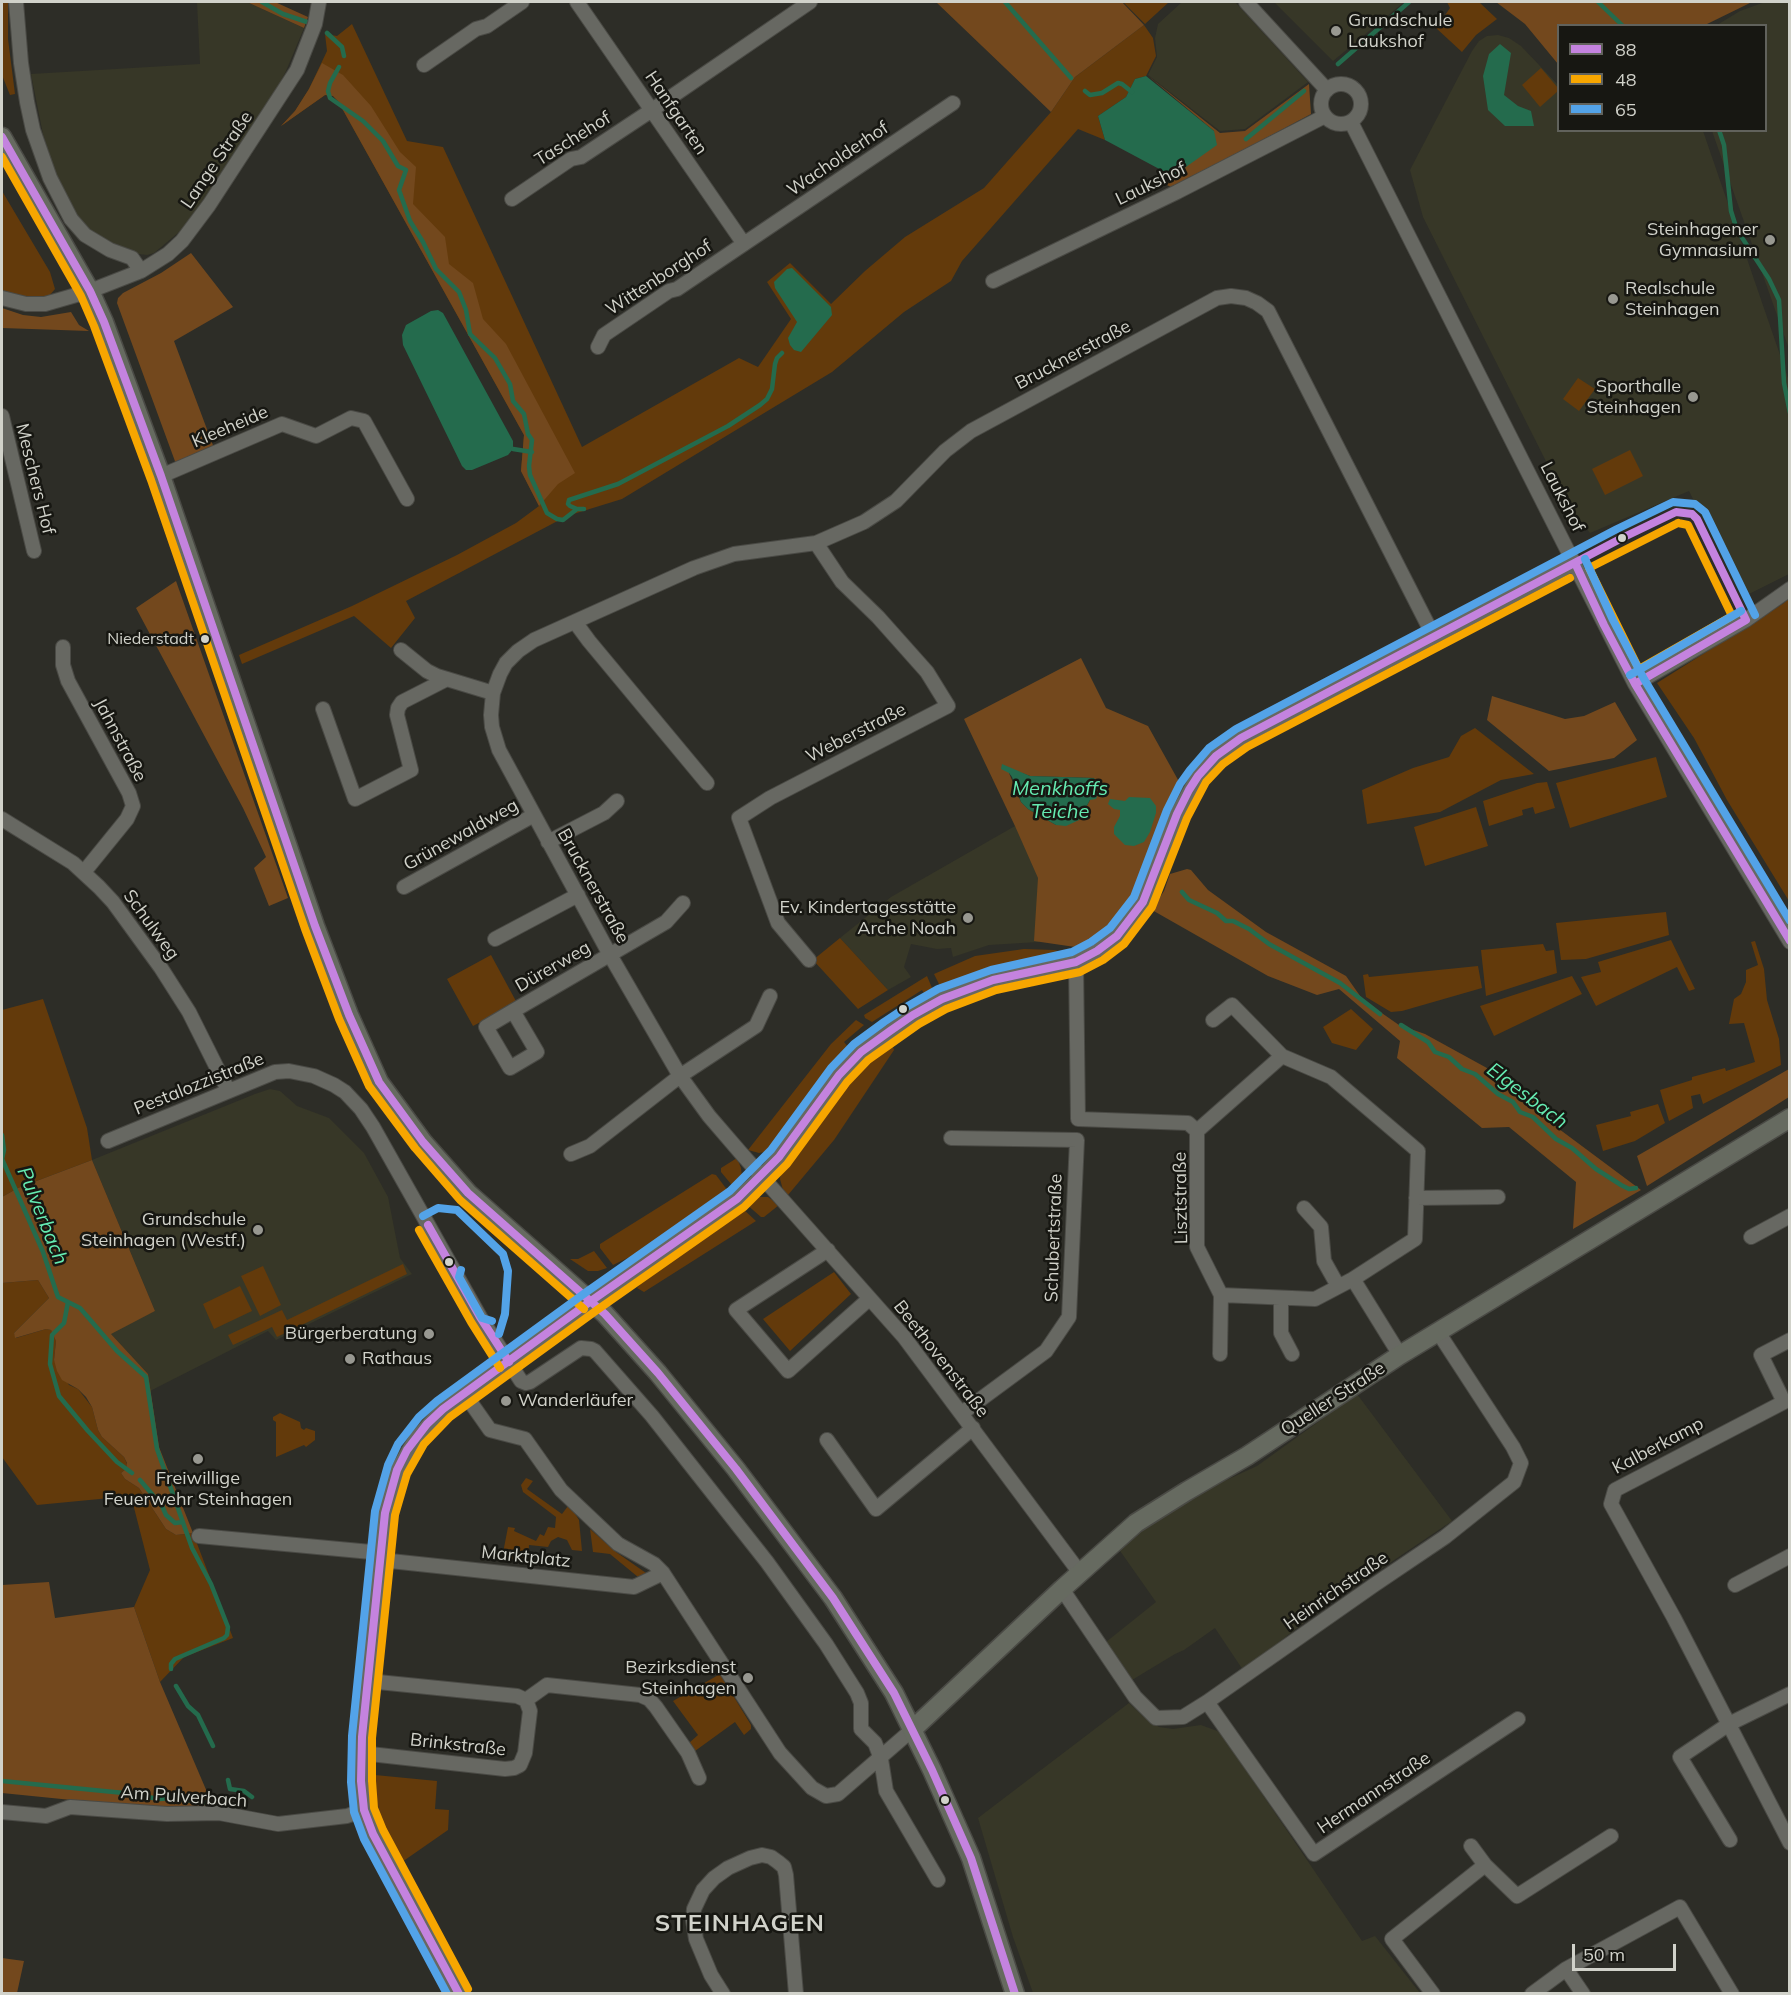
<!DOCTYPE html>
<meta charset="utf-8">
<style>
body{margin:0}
#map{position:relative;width:1791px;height:1995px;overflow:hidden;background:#2d2d27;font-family:Mulish,sans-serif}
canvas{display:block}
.frame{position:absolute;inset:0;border:3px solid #d1d2ca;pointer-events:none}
.legend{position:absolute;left:1557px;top:24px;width:210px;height:108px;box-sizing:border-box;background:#171712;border:2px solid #61625c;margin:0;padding:8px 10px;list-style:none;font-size:18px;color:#d1d2ca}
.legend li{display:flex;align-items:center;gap:12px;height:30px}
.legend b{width:30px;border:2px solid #61625c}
.scale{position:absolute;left:1572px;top:1944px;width:104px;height:27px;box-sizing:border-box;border:3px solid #d1d2ca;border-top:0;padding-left:8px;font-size:18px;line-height:21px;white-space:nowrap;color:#d1d2ca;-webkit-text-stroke:4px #171712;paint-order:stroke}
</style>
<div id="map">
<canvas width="1791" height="1995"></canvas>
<div class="frame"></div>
<ul class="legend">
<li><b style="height:8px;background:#c483df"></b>88</li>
<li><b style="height:8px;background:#f7a600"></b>48</li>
<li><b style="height:8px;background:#53a3e8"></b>65</li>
</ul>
<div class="scale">50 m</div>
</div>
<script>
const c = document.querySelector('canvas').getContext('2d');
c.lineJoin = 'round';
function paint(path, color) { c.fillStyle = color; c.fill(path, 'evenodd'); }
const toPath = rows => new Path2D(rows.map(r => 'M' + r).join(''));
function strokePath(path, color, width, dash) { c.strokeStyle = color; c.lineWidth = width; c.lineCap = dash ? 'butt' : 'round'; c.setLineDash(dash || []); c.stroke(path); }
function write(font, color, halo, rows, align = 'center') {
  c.font = font + ' Mulish,sans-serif'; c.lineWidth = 5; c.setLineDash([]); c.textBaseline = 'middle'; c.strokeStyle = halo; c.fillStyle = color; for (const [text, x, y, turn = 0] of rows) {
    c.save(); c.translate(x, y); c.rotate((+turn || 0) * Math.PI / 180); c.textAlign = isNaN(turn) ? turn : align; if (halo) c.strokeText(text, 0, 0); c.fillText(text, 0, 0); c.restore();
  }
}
const built = toPath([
 [197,2,247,2,304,28,286,71,274,94,185,227,154,253,147,255,131,253,89,233,70,205,55,173,43,134,31,74,200,64],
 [1182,2,1235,2,1308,82,1245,129,1220,131,1148,75,1157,57,1155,38,1158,24],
 [1274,2,1404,2,1333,61],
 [1765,2,1789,2,1789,349,1712,131,1766,130,1766,26,1717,25,1740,11],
 [1498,35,1509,38,1521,46,1558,85,1558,130,1703,131,1789,381,1789,574,1743,597,1689,491,1590,533,1567,503,1423,217,1410,170,1472,51,1479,41,1487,36],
 [1015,826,1036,845,1071,940,989,945,953,957,951,948,937,949,911,944,904,967,911,977,888,990,840,938,891,897],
 [270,1089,280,1091,297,1106,329,1118,364,1153,388,1197,400,1258,412,1274,276,1340,268,1331,150,1391,148,1374,110,1333,155,1311,92,1160,255,1094],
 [1357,1394,1452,1521,1323,1608,1243,1670,1215,1628,1184,1650,1175,1654,1132,1680,1106,1642,1156,1602,1118,1548,1170,1510,1207,1489,1257,1466],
 [1129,1703,1145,1718,1159,1727,1173,1729,1201,1725,1220,1732,1362,1941,1375,1936,1420,1993,1033,1993,1013,1937,978,1818]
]);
const green = toPath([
 [2,2,8,2,8,39,15,94,10,95,2,75],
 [1123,2,1169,2,1145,24],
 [1447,2,1479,2,1497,19,1476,35,1462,52,1436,28,1450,8],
 [352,24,407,141,443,147,582,447,739,358,758,367,791,319,767,282,790,263,831,304,865,271,905,237,984,188,1051,112,1075,77,1144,25,1153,38,1156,56,1146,76,1135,79,1126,97,1098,116,1105,140,1078,129,962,261,951,281,904,312,832,372,622,499,567,516,406,601,415,618,391,648,354,616,242,664,239,655,352,606,457,555,516,523,539,506,521,471,524,435,338,101,333,96,325,95,281,126,295,111,309,89,327,51,325,34,337,36],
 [1541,68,1558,88,1558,91,1540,107,1522,85],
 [2,191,50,272,55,289,49,296,36,298,2,292],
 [1578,378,1595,389,1579,411,1563,399],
 [1630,450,1643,476,1605,495,1592,469],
 [1789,596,1789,901,1727,800,1694,738,1657,683,1784,603],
 [1475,728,1534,774,1501,780,1440,812,1367,824,1362,790,1413,768,1449,757,1461,736],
 [1656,757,1667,797,1570,828,1556,783],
 [1547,782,1555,808,1535,814,1533,807,1522,810,1523,815,1489,826,1483,801,1537,783],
 [1476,807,1488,846,1425,866,1414,827],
 [1666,912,1669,935,1586,959,1561,960,1556,923],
 [840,938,888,990,858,1009,813,960],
 [1671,940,1695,989,1689,991,1677,967,1596,1006,1581,977,1601,972,1598,962],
 [1755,941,1764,969,1767,1000,1779,1039,1781,1065,1703,1104,1700,1094,1691,1096,1693,1108,1669,1121,1660,1090,1692,1080,1692,1077,1725,1068,1726,1071,1755,1062,1744,1023,1729,1024,1734,999,1741,994,1746,982,1746,970,1758,965,1751,942],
 [1543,944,1546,951,1554,950,1557,973,1486,996,1481,950],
 [1024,949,1054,950,1072,954,1073,956,991,976,945,990,941,988,934,974,975,956],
 [491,955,517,1003,473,1026,447,979],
 [1478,966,1482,988,1402,1011,1391,1012,1366,997,1363,975,1368,974,1369,977],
 [927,976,935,995,928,999,922,990,872,1022,865,1018,864,1015],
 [1572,976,1582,994,1494,1036,1480,1006],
 [43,999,87,1128,92,1160,18,1188,2,1197,2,1010],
 [1351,1009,1373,1029,1356,1050,1332,1043,1323,1027],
 [856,1020,864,1025,844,1042,852,1052,833,1071,780,1141,764,1152,759,1153,748,1150,831,1044],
 [886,1043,893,1047,894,1050,834,1140,788,1195,783,1190,780,1179,781,1168,784,1161,848,1077],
 [1658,1104,1665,1123,1635,1141,1603,1151,1596,1125,1631,1116,1630,1112],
 [737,1158,741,1168,742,1177,736,1190,721,1172,721,1168],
 [712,1174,716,1175,731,1195,698,1220,663,1241,613,1265,600,1248,600,1244],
 [756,1197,768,1197,779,1205,764,1217,761,1217,745,1203],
 [741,1207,756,1221,644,1292,637,1288,651,1272,661,1263],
 [594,1251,607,1268,598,1271,588,1271,570,1259,578,1259],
 [403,1264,407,1274,277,1337,272,1327,233,1345,228,1335,282,1310,287,1320],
 [263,1266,281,1305,260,1316,241,1276],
 [834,1272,851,1294,790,1351,763,1319],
 [38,1280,49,1298,14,1333,16,1338,46,1329,51,1330,54,1334,56,1341,54,1360,69,1385,78,1389,92,1407,98,1430,102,1437,124,1457,127,1464,126,1469,121,1473,125,1479,139,1488,166,1529,176,1535,193,1533,233,1638,184,1657,160,1682,134,1607,150,1570,131,1496,37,1505,2,1457,2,1283],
 [240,1286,252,1311,214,1329,203,1304],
 [280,1413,300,1422,301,1428,304,1430,306,1428,315,1431,315,1440,306,1447,304,1445,276,1457,276,1422,273,1420,273,1417],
 [526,1478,533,1481,527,1489,562,1514,568,1506,574,1512,579,1520,582,1551,572,1550,567,1540,558,1537,551,1541,548,1547,529,1545,528,1561,502,1558,508,1527,515,1528,514,1531,536,1541,540,1534,544,1536,548,1527,555,1528,556,1517,523,1492,521,1485],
 [590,1529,616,1552,646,1573,638,1577,610,1554,593,1552],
 [720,1674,751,1725,751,1729,744,1735,735,1722,695,1751,689,1743,698,1735,673,1701],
 [375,1775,437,1781,435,1809,449,1810,448,1830,402,1862,387,1832,380,1814,376,1799]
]);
const forest = toPath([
 [247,2,275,2,308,17,304,28],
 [936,2,1122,2,1144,25,1075,77,1051,112],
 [1496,2,1752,2,1705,25,1558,26,1558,64,1525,24],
 [322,63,343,75,371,106,400,152,416,167,413,204,445,237,449,264,473,283,483,319,506,344,575,473,558,484,539,506,521,471,524,435,338,101,333,96,325,95,281,126,295,111,309,89],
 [1147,75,1220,133,1245,131,1309,84,1311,114,1173,188,1161,182,1163,171,1176,174,1214,131],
 [191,253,233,307,174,341,214,448,176,464,117,303,118,298,123,293,161,273],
 [2,308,23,315,41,317,71,312,79,325,89,331,2,328],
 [176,581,288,898,269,906,254,868,266,857,243,808,136,608],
 [1081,658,1106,708,1148,726,1182,787,1134,900,1114,923,1082,948,1034,941,1038,878,1015,826,964,719],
 [1009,773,1022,773,1030,776,1094,778,1095,791,1079,820,1056,825,1028,809,1021,802],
 [1492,696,1565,719,1584,716,1615,702,1637,740,1614,758,1549,771,1487,720],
 [1187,869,1191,870,1208,890,1266,932,1346,976,1363,1000,1399,1025,1425,1034,1527,1090,1551,1123,1641,1190,1573,1229,1576,1182,1509,1127,1482,1128,1397,1058,1400,1041,1339,989,1317,995,1268,976,1152,910,1164,891,1170,874],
 [1789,1069,1789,1097,1647,1186,1637,1156],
 [92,1160,155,1311,111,1334,148,1374,159,1447,193,1533,176,1535,166,1529,139,1488,125,1479,121,1473,126,1469,127,1463,124,1457,102,1437,98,1430,92,1407,86,1397,78,1389,62,1380,57,1371,54,1360,56,1341,51,1330,46,1329,15,1338,14,1333,49,1298,38,1280,2,1283,2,1197,18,1188],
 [49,1582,55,1618,134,1607,160,1682,213,1806,161,1809,2,1793,2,1585],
 [2,1958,24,1961,17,1993,2,1993]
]);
const water = toPath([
 [1500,44,1511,53,1504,95,1518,106,1531,111,1534,126,1505,126,1488,110,1483,76,1489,54],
 [1146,76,1214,131,1217,145,1176,174,1163,171,1105,140,1098,116,1126,97,1135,79],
 [792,268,831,307,832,315,801,352,794,350,790,345,788,338,797,322,775,288,774,282,787,269],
 [438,310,443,313,513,441,513,449,508,455,472,470,466,470,462,466,403,345,402,335,406,325,431,311],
 [1002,764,1030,776,1094,778,1097,782,1095,791,1098,794,1096,799,1090,800,1079,820,1066,826,1056,825,1028,809,1021,802,1012,777,1009,773,1001,769],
 [1129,797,1150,798,1156,806,1156,813,1150,832,1144,842,1134,846,1125,845,1114,834,1114,827,1120,816,1120,810,1114,809,1108,804,1110,799,1125,801]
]);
const stream = toPath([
 [262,2,283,14,307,22],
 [1005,2,1071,78],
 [1598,2,1623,26],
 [327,33,342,47,344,56],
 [1338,64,1409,2],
 [339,67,330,83,328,91,330,98,363,121,383,141,398,166,406,170,399,190,410,221,423,242,436,269,459,292,466,310,470,334,495,358,510,384,513,401,524,414,528,434,532,440,529,466,530,475,547,513,557,519,563,520,577,509,584,509],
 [1085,91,1090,95,1102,93,1118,83,1122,84,1132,92],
 [1719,130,1724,145,1731,211,1737,230,1769,279,1779,300,1784,383,1790,413],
 [1246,139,1304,91],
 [513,449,532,452],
 [577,509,570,506,568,504,569,500,618,484,728,426,760,405,767,399,772,389,775,364,777,358,782,353],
 [1182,892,1189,900,1217,913,1226,921,1233,921,1249,929,1269,944,1340,983,1380,1014],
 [1401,1025,1428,1042,1435,1052,1449,1057,1462,1069,1475,1074,1498,1094,1513,1102,1520,1112,1533,1117,1556,1139,1572,1148,1596,1169,1621,1185,1629,1189,1636,1188],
 [2,1135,4,1150,2,1159,43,1252,58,1297,80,1308,117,1351,146,1377,157,1449,192,1548,211,1584,228,1627,227,1635,224,1638,175,1659,171,1664,171,1669],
 [68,1302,64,1323,52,1335,50,1364,59,1396,88,1431,117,1462,132,1473],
 [140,1480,162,1506,166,1515,175,1523,183,1522],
 [176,1686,188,1706,198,1715,213,1746],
 [228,1780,230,1789,244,1791,252,1797],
 [2,1781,124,1793,159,1799,171,1798,209,1803]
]);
const minor = toPath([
 [16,2,21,63,27,102,33,130,50,178,71,219,85,235,110,250,132,258,141,271],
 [577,2,744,244],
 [1246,2,1327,90],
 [424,65,476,29,487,26,522,2],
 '1321 104a20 20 0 1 1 40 0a20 20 0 1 1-40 0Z',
 [1351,122,1635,684,1790,942],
 [512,199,571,159,581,157,652,110,810,2],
 [993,281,1177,192,1325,116],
 [2,298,26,304,45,304,90,291,141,271,168,254,182,241,209,205,297,70,315,24,319,2],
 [598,347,604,335,669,291,677,289,953,103],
 [2,416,34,551],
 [161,476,282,424,316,436,351,418,364,421,407,499],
 [575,622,589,641,707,783],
 [63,647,63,665,68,681,129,793,133,806,127,819,84,872],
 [401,650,427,671,437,676,493,693],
 [1635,684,1746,620,1790,589],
 [323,709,355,799,411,770,397,715,398,708,402,702,447,679],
 [2,819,73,863,99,887,113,902,161,968,189,1012,228,1090],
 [548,842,604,813,617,801],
 [404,887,534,815],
 [495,939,578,895],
 [809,960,778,923,739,818,770,798,948,706,927,672,878,617,842,582,816,543],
 [1076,962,1078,1119,1188,1123,1197,1131,1282,1056,1232,1005,1213,1020],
 [513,1011,537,1052,510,1068,486,1027,513,1011,599,961,666,922,683,903],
 [1282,1056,1331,1077,1418,1151,1415,1239,1353,1279,1400,1355],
 [1197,1131,1197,1247,1221,1295,1220,1354],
 [951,1138,1077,1140,1069,1317,1046,1351,962,1413],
 [108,1141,275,1072,289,1071,314,1076,334,1085,345,1092,361,1109,373,1127,480,1317,521,1381,526,1383,530,1382,581,1348,591,1349,595,1351,652,1416,767,1562,826,1644,857,1693,861,1703,861,1729,875,1743,881,1759,886,1791,938,1880],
 [571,1154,590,1146,680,1076,756,1026,770,996],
 [1416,1198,1498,1197],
 [1304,1208,1321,1227,1324,1261,1338,1286],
 [1751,1237,1790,1216],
 [828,1250,736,1310,788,1371,869,1299],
 [1221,1295,1315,1299,1353,1279],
 [1281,1298,1281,1333,1292,1354],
 [1790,1340,1761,1355,1784,1402,1615,1490,1611,1504,1674,1618,1790,1843],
 [464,1393,490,1430,525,1439,561,1490,618,1544,654,1564,663,1573,780,1753,812,1788,826,1796,838,1794,913,1729],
 [827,1440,876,1509,973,1428],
 [199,1536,382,1553],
 [381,1560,634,1587,663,1573],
 [1080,1573,904,1337,740,1152,709,1116,680,1076,610,955,499,750,492,727,491,715,493,693,500,674,506,663,518,651,534,640,694,568,734,554,816,543,864,522,896,501,945,451,971,431,1217,298,1231,296,1246,298,1257,303,1268,311,1434,637],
 [1735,1585,1790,1556],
 [1062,1589,1135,1697,1156,1718,1183,1717,1207,1702,1374,1585,1445,1537,1514,1482,1521,1463,1513,1447,1438,1332],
 [526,1700,547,1685,640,1695,649,1699,656,1707,688,1753,699,1778],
 [1207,1702,1314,1854,1518,1719],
 [361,1753,505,1769,514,1768,520,1765,525,1753,530,1711,526,1700,517,1696,368,1681],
 [2,1812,46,1816,70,1807,167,1814,219,1813,278,1824,347,1816,364,1810],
 [1730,1840,1680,1757,1729,1724,1790,1694],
 [1471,1846,1485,1865],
 [1566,1969,1583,1994],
 [459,1994,373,1834,364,1810,361,1781,362,1737,385,1513,397,1470,416,1438,443,1409,591,1301,737,1199,762,1176,779,1157,839,1075,861,1052,913,1015,942,999,993,980,1076,962,1097,951,1117,936,1143,902,1177,814,1198,776,1216,756,1241,738,1575,563],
 [723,1994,711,1975,696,1939,693,1920,694,1909,703,1890,714,1878,728,1868,750,1858,762,1855,771,1857,778,1862,784,1867,786,1875,796,1994],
 [1433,1994,1392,1939,1485,1865,1517,1896,1611,1836],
 [1532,1994,1566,1969,1680,1907,1732,1994]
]);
const major = toPath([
 [2,137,90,291,104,322,161,476,315,926,349,1015,379,1082,423,1142,468,1193,605,1314,658,1373,736,1469,833,1598,894,1693,932,1770,971,1858,1015,1994],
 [913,1729,1062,1589,1136,1523,1187,1491,1247,1456,1400,1355,1790,1118]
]);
const bus1 = toPath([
 [2,137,90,291,104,322,161,476,315,926,349,1015,379,1082,423,1142,468,1193,605,1314,658,1373,736,1469,833,1598,894,1693,932,1770,971,1858,1015,1994],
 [1575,563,1604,625,1635,684,1790,941],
 [1635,684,1746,620],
 [428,1225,480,1317,509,1362],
 [459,1994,373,1834,364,1810,361,1781,362,1737,385,1513,397,1470,407,1450,427,1424,443,1409,591,1301,737,1199,779,1157,839,1075,861,1052,890,1031,913,1015,942,999,993,980,1076,962,1097,951,1117,936,1143,902,1177,814,1189,790,1198,776,1216,756,1241,738,1622,538,1676,512,1692,514,1697,519,1746,620]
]);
const bus2 = toPath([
 [2,157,81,296,94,326,151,480,305,929,339,1019,369,1086,415,1148,460,1200,584,1309],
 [1678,523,1688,525,1732,616,1639,669,1589,568,1678,523],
 [419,1230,471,1322,500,1368],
 [468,1989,383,1830,374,1808,372,1781,372,1738,395,1515,407,1474,424,1444,450,1417,597,1310,744,1207,787,1164,847,1082,868,1060,919,1024,946,1009,996,990,1080,972,1103,960,1124,944,1152,907,1187,818,1206,782,1223,764,1247,747,1570,578]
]);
const bus3 = toPath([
 [1585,559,1613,620,1644,679,1790,921],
 [1630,675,1741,611],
 [423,1216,438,1208,457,1210,503,1254,508,1271,505,1314,499,1334],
 [461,1270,459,1277,482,1318,492,1321],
 [447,1994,364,1839,354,1812,351,1782,352,1736,375,1511,388,1465,398,1444,419,1417,437,1401,585,1293,730,1191,771,1150,831,1068,854,1044,884,1022,908,1006,938,989,991,970,1072,952,1091,942,1110,928,1134,897,1167,810,1180,784,1190,770,1209,748,1236,729,1617,529,1673,502,1695,504,1705,512,1755,615]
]);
const markers = [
 [1336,31,6,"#989891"],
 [1770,240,6,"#989891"],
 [1613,299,6,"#989891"],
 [1693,397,6,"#989891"],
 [1622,538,5,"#d1d2ca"],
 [205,639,5,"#d1d2ca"],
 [968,918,6,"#989891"],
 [903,1009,5,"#d1d2ca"],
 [258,1230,6,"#989891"],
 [449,1262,5,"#d1d2ca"],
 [429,1334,6,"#989891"],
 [350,1359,6,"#989891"],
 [506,1401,6,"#989891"],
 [198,1459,6,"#989891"],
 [748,1678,6,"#989891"],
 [945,1800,5,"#d1d2ca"]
];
const busNames = [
 ["Niederstadt",194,639]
];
const poiNames = [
 ["Grundschule",1348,21,"left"],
 ["Laukshof",1348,42,"left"],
 ["Steinhagener",1758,230],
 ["Gymnasium",1758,251],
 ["Realschule",1625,289,"left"],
 ["Steinhagen",1625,310,"left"],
 ["Sporthalle",1681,387],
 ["Steinhagen",1681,408],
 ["Ev. Kindertagesstätte",956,908],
 ["Arche Noah",956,929],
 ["Grundschule",246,1220],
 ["Steinhagen (Westf.)",246,1241],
 ["Bürgerberatung",417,1334],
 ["Rathaus",362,1359,"left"],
 ["Wanderläufer",518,1401,"left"],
 ["Freiwillige",198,1479,"center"],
 ["Feuerwehr Steinhagen",198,1500,"center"],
 ["Bezirksdienst",736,1668],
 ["Steinhagen",736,1689]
];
const streetNames = [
 ["Hanfgarten",676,113,56],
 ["Taschehof",573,139,-32],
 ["Wacholderhof",838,159,-34],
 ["Lange Straße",217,160,-56],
 ["Laukshof",1151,184,-26],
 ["Wittenborghof",659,278,-33],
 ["Brucknerstraße",1073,355,-28],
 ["Kleeheide",230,427,-23],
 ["Meschers Hof",35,479,76],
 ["Laukshof",1562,497,63],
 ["Weberstraße",856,733,-27],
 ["Jahnstraße",120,740,62],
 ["Grünewaldweg",461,835,-29],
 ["Brucknerstraße",593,886,61],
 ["Schulweg",151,925,54],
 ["Dürerweg",553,967,-30],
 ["Pestalozzistraße",199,1084,-22],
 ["Lisztstraße",1181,1198,-91],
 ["Schubertstraße",1054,1238,-88],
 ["Beethovenstraße",941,1359,52],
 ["Queller Straße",1333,1399,-33],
 ["Kalberkamp",1658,1446,-28],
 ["Marktplatz",526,1557,6],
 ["Heinrichstraße",1336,1591,-35],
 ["Brinkstraße",458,1745,6],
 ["Hermannstraße",1374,1793,-34],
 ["Am Pulverbach",184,1797,4]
];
const waterNames = [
 ["Menkhoffs",1060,789],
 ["Teiche",1060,812],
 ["Elgesbach",1527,1096,37],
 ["Pulverbach",42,1216,68]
];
const districtNames = [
 ["STEINHAGEN",740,1924]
];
paint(built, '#373727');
paint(green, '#633a0b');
paint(forest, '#73481d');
paint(water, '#246b4d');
strokePath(stream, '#246b4d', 4.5);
strokePath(minor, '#4a4a45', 16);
strokePath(major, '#4a4a45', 21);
strokePath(minor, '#676862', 14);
strokePath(major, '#666a60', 18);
strokePath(bus1, '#c483df', 8);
strokePath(bus2, '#f7a600', 8);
strokePath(bus3, '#53a3e8', 8);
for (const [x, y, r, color] of markers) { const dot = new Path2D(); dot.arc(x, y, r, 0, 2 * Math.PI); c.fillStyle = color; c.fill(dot); strokePath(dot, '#171712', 2); }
write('16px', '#d1d2ca', '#171712', busNames, 'right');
write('18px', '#d1d2ca', '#171712', poiNames, 'right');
write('18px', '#d1d2ca', '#171712', streetNames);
write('italic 20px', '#65ebb1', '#171712', waterNames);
c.letterSpacing = '1.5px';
write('bold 24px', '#d1d2ca', '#171712', districtNames);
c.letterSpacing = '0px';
</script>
